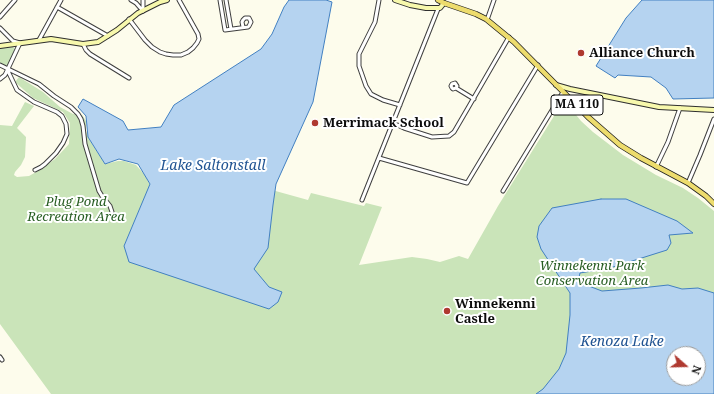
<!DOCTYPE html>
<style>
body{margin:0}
#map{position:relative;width:714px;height:394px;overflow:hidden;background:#fdfcec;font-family:"Noto Serif",serif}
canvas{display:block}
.north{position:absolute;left:666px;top:346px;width:40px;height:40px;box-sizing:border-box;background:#fff;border:1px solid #9e9e9e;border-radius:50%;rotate:110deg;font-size:11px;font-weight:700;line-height:16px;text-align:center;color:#0c0c0c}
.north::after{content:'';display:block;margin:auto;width:14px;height:18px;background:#af3930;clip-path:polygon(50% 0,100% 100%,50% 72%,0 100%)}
</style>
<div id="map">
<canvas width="714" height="394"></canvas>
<div class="north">N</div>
</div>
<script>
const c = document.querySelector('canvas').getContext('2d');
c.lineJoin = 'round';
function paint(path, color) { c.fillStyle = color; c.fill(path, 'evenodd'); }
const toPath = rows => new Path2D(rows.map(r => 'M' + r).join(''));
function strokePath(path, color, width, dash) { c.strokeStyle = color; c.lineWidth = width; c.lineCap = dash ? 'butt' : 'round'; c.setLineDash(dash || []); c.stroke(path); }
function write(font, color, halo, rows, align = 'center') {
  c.font = font + ' "Noto Serif",serif'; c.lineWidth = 4; c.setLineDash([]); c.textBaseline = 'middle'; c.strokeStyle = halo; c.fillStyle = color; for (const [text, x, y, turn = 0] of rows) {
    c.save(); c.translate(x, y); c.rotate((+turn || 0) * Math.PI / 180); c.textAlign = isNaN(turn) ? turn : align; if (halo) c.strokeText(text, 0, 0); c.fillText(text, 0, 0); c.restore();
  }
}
const green = toPath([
 [13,47,15,49,8,65,5,66,0,63,0,48],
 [19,77,43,92,60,107,73,114,82,115,86,121,86,131,89,139,105,164,118,161,124,161,136,165,145,175,150,185,125,244,126,250,266,288,250,268,272,190,308,200,311,193,364,206,366,203,382,207,359,265,412,257,427,259,440,262,459,256,468,259,498,206,564,100,581,121,593,132,623,155,656,175,683,188,698,198,714,211,714,394,51,394,0,324,0,125,12,126,25,102,34,106,17,128,26,137,25,157,21,165,15,172,14,175,17,177,29,176,38,171,55,159,69,144,70,123,63,112,33,98,15,82],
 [674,354,698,354,698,378,674,378]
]);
const water = toPath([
 [289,0,326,0,332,2,313,102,276,184,273,205,268,248,254,269,269,287,282,292,278,302,269,309,129,262,124,246,150,184,138,164,119,159,105,164,88,137,86,116,78,107,83,99,123,121,128,130,161,127,174,105,261,49,272,34,284,7,289,0],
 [642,0,714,0,714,98,673,99,666,88,651,77,618,75,615,78,596,66,626,18,642,0],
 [601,199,626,199,677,221,693,233,669,235,671,243,667,250,610,268,580,273,578,282,602,291,641,288,668,285,682,289,698,288,714,293,714,394,536,394,543,389,559,369,566,353,570,315,570,293,541,249,537,237,539,226,552,208,601,199],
 [674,354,698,354,698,378,674,378,674,354]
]);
const street = toPath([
 [131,0,136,3,143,11],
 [220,0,225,30,248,27,249,26,251,22,249,18,245,18,243,20,242,22,243,27],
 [226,0,231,29],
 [379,0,375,22,359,54,359,66,366,86,371,94,383,100,400,105],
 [57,7,108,36],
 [143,10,143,0],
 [0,17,15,0],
 [129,19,145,40,152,47,160,52,166,54,173,55,181,55,188,52,193,48,197,43,199,39,198,34,179,0],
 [487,20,494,0],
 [0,28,13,41,20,43,5,75,0,79],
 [39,40,61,0],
 [83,44,86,50,90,54,129,78],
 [0,65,39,84,54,96,71,107,78,114,81,119,83,126,85,144,99,191,102,196,110,206,112,212],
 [7,69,17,90,34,102,57,112,62,116,66,124,67,134,63,143,56,153,45,164,41,167,35,170],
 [456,88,453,89,452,88,451,86,452,84,455,83,457,86,456,88,474,99],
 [393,123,404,128,432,137,449,136,454,132,468,108,509,37],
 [379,158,467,183,538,65],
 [656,167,668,142,680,108],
 [688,183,700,155,714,119],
 [503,191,563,92],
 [362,200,438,9],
 [0,357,2,360]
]);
const secondary = toPath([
 [395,0,410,5,426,8,440,8,444,3],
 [0,46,51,39,83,44,98,42,117,30,138,13,160,2,167,0],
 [556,85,570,89,659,107,714,110]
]);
const primary = toPath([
 [438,0,444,3,476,14,486,19,514,42,588,117,620,145,641,158,688,183,706,196,714,204]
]);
const markers = [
 [581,53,4,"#af3930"],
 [315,123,4,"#af3930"],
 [447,311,4,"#af3930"]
];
const shields = [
 [577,105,52]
];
const shieldNames = [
 ["MA 110",577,105]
];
const poiNames = [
 ["Alliance Church",589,53],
 ["Merrimack School",323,123],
 ["Winnekenni",455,304],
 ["Castle",455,319]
];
const parkNames = [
 ["Plug Pond",76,202],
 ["Recreation Area",76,217],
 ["Winnekenni Park",592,266],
 ["Conservation Area",592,281]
];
const waterNames = [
 ["Lake Saltonstall",213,166],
 ["Kenoza Lake",622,342]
];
paint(green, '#cae4b9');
paint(water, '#b5d3f0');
strokePath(water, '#4280c1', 1);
strokePath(street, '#3f3f3f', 5);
strokePath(secondary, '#2e2e2e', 6);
strokePath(primary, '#1d1d1d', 6);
strokePath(street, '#fff', 3);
strokePath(secondary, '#f7f8ac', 4);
strokePath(primary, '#eddc6d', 4.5);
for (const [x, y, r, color] of markers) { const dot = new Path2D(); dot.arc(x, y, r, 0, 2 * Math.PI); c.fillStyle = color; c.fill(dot); strokePath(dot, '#fff', 1.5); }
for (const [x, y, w] of shields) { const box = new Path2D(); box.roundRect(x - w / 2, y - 10, w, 20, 3); c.fillStyle = '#fff'; c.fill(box); strokePath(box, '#0c0c0c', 1); }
write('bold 12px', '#0c0c0c', null, shieldNames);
write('bold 13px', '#0c0c0c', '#fff', poiNames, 'left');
write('italic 13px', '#275d22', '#fff', parkNames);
write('italic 14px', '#205392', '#fff', waterNames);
</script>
